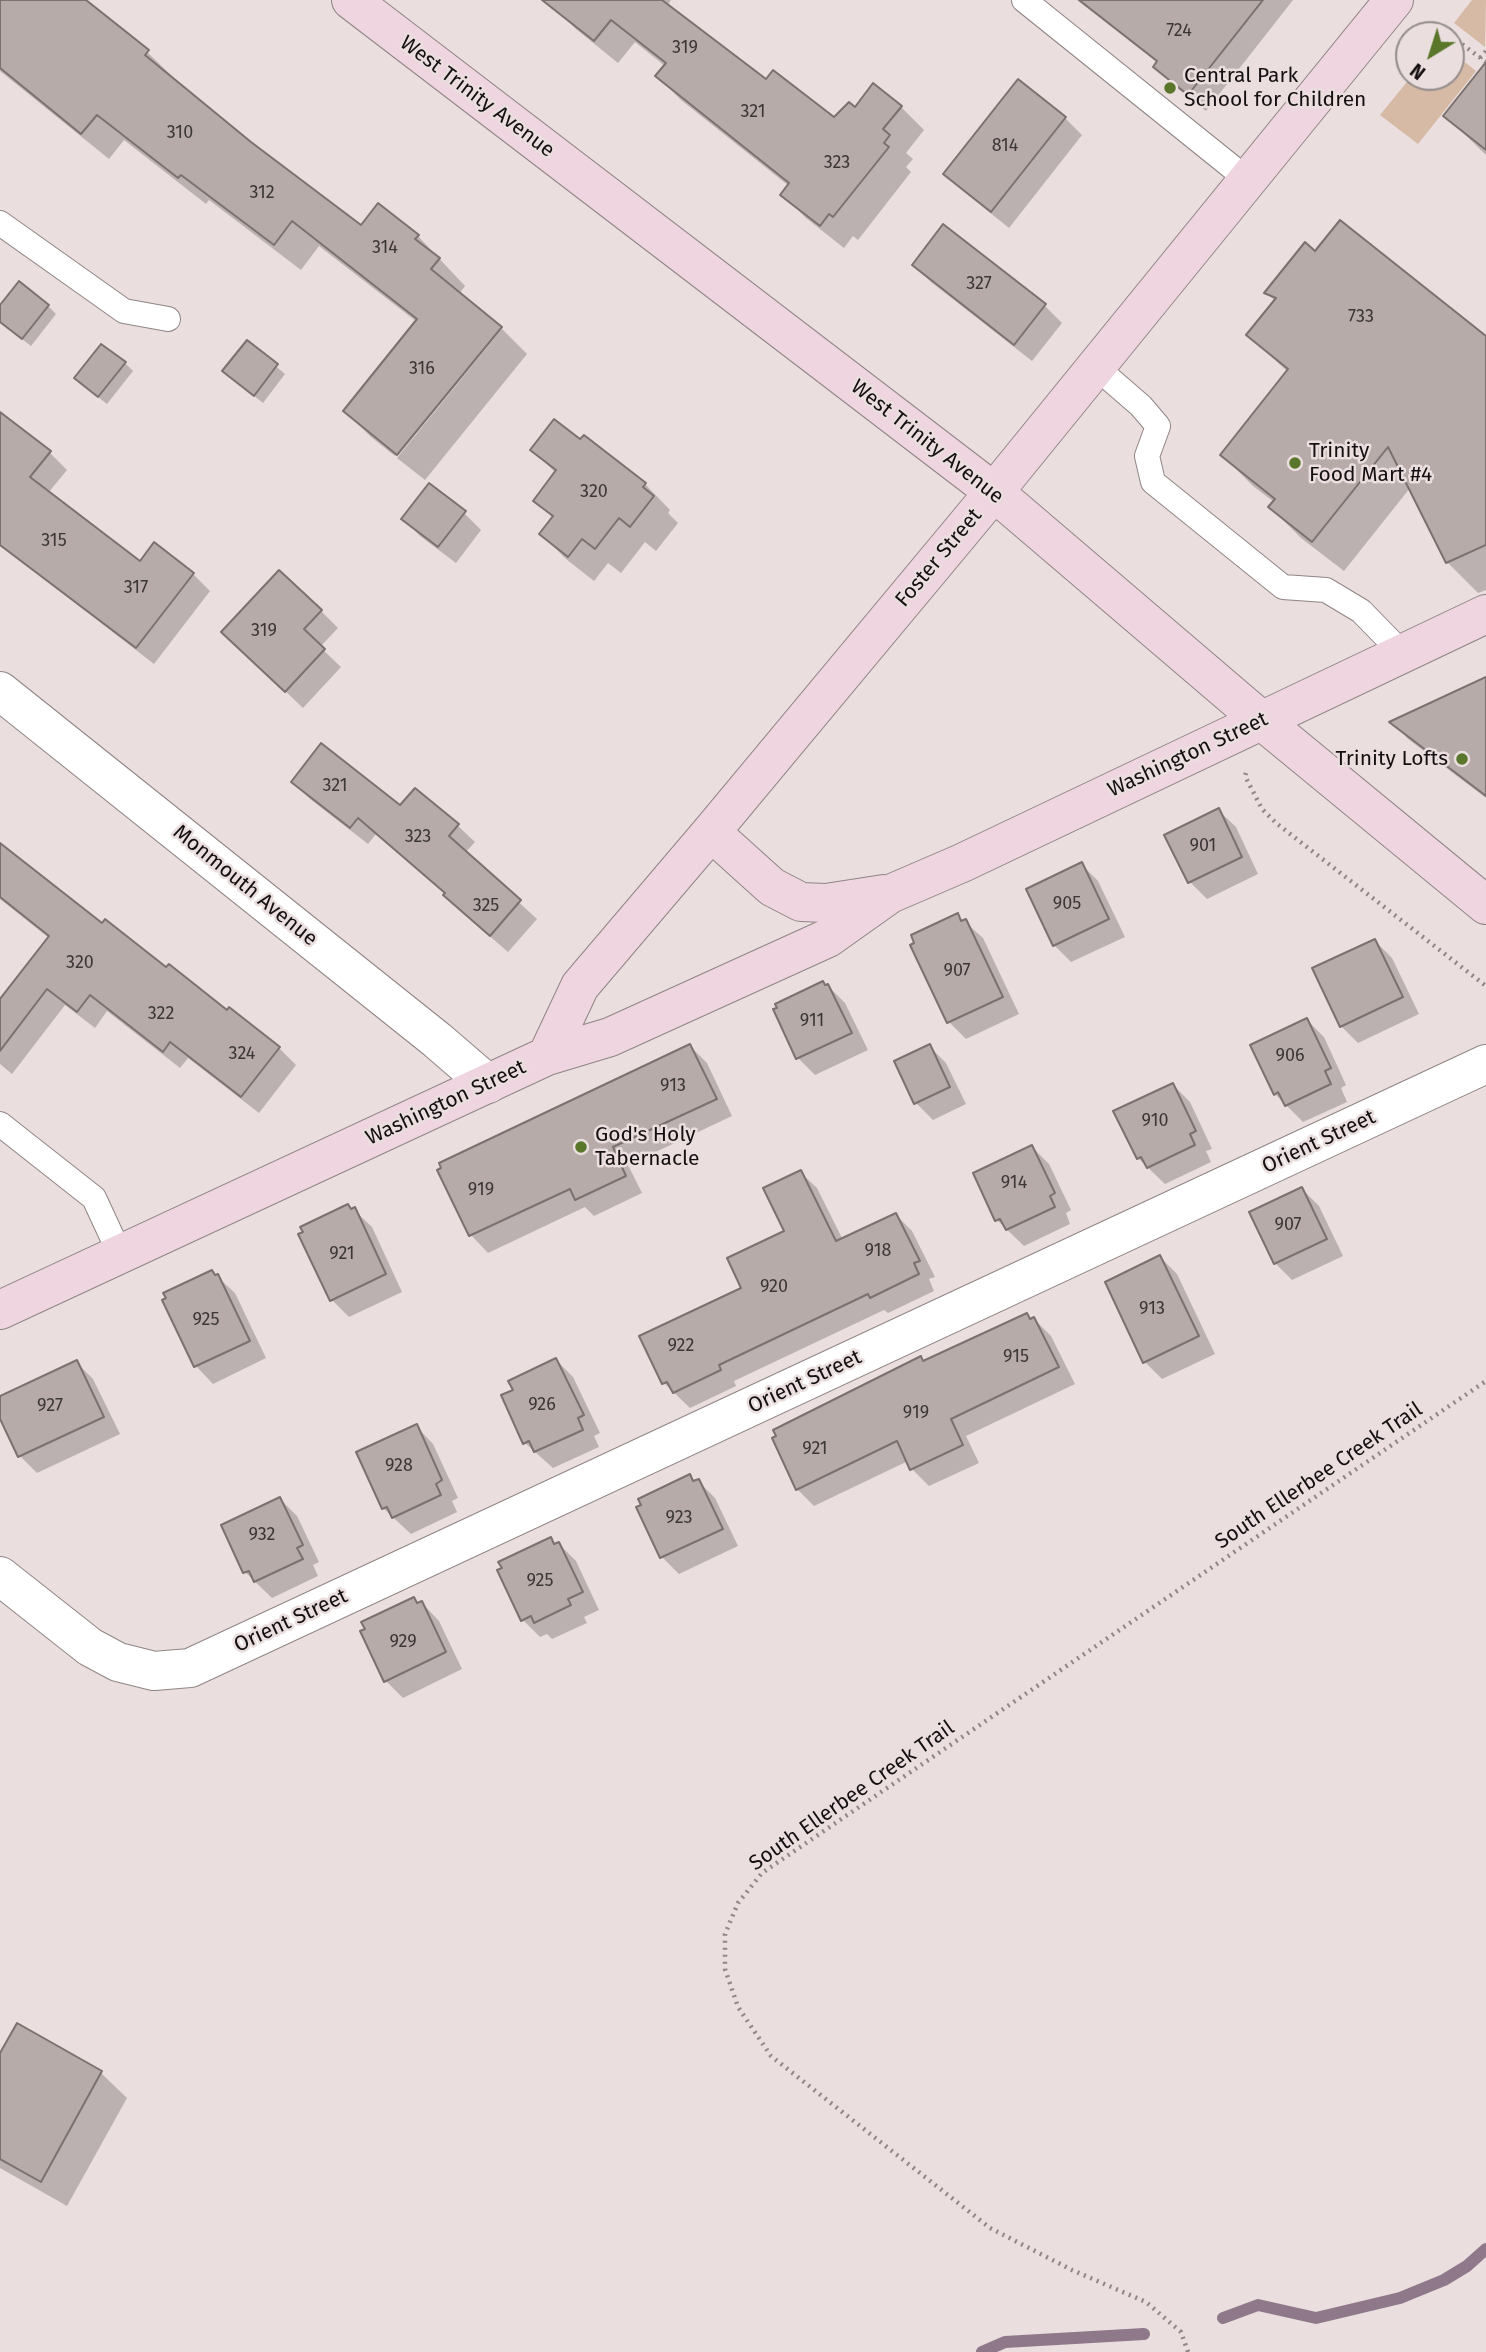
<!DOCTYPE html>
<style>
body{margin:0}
#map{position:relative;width:1486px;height:2352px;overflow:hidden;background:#eadede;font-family:"Fira Sans",sans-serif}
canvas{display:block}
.north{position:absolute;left:1395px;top:21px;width:70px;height:70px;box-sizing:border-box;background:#eadede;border:2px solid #948c8c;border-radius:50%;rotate:218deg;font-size:19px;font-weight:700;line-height:28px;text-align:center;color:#141011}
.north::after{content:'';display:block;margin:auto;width:24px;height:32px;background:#59762b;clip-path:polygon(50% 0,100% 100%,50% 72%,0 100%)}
</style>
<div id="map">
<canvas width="1486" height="2352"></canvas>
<div class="north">N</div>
</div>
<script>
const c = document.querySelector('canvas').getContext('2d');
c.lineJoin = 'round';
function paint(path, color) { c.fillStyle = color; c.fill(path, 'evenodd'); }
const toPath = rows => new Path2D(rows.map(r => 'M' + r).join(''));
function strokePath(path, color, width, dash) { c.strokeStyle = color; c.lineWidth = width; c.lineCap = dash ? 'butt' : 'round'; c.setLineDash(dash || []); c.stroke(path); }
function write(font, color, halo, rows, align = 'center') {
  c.font = font + ' "Fira Sans",sans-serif'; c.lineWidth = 5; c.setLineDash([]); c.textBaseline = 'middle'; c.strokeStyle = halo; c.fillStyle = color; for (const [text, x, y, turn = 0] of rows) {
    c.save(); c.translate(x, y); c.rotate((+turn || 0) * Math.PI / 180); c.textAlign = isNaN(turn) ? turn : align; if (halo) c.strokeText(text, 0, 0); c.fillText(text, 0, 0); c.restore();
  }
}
const green = toPath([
 [1472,0,1486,0,1485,47,1454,23],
 [1451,51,1476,71,1418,144,1380,115,1411,77,1451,77]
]);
const shadow = toPath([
 [0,0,83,0,147,52,174,78,172,80,250,144,361,228,418,236,465,286,459,294,499,328,395,456,371,437,345,411,417,322,319,246,301,270,209,200,206,204,124,140,109,159,0,71],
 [557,0,671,0,667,6,766,82,834,120,855,109,901,107,924,130,906,153,913,159,906,167,911,172,858,240,853,236,844,248,806,218,782,194,789,186,681,100,657,76,665,66,635,42,618,63,576,29,552,6],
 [1077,0,1293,0,1206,111,1172,84,1155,67,1158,63],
 [1486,64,1486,155,1445,115],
 [1065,118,1082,135,1009,228,963,191,946,174],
 [1315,254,1486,339,1486,590,1478,593,1447,562,1410,488,1344,571,1301,538,1270,507,1274,502,1253,486,1222,455,1288,372,1248,335,1275,301,1267,293],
 [914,265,1045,306,1062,323,1032,361,931,282],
 [48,306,56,314,31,346,0,322,0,308],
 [502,329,527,354,425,480,397,458],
 [247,342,285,374,263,403,233,379],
 [125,363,133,371,107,404,84,386],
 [0,414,49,452,67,470,48,493,140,563,154,545,193,574,210,591,154,664,0,545],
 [584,438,645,484,670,510,668,513,678,523,656,551,645,542,621,573,608,563,594,581,566,559,541,534,553,518,536,500,556,473,532,450,581,442],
 [464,513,481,530,456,563,420,536,403,518],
 [321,611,338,628,320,647,341,667,303,708,241,649],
 [1486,679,1486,798,1408,739,1392,722],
 [293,782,401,808,457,825,475,842,465,853,537,919,508,952,462,912,446,894,376,834,368,844,310,799],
 [1218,810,1236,827,1258,874,1207,899,1190,882],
 [0,845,102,925,279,1048,296,1065,259,1113,188,1058,180,1068,107,1011,95,1028,65,1005,12,1074,0,1064,0,1001,49,938,0,899],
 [1081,864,1098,881,1125,937,1071,962,1054,945],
 [957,915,983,938,1019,1014,966,1039,949,1022],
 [1375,941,1392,958,1419,1014,1358,1043,1341,1026],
 [828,986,845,1003,868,1050,815,1075,798,1058],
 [1307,1020,1324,1037,1346,1085,1341,1088,1347,1102,1303,1122,1275,1094],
 [690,1046,707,1063,732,1116,628,1165,642,1193,594,1216,585,1207,488,1253,471,1235,440,1170],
 [929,1046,946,1063,966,1104,933,1120,916,1103],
 [1173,1085,1190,1102,1212,1149,1206,1151,1211,1162,1165,1184,1138,1158],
 [1032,1147,1049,1164,1071,1210,1066,1213,1070,1224,1024,1246,997,1220],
 [800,1172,817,1188,843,1240,896,1215,912,1231,935,1277,929,1279,934,1291,888,1313,884,1310,734,1381,736,1386,690,1408,664,1383,743,1289,787,1232],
 [1302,1189,1319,1206,1343,1256,1292,1280,1275,1263],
 [354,1210,372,1227,402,1292,349,1317,332,1300,352,1211],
 [1160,1257,1177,1274,1215,1354,1162,1379,1145,1362],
 [212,1272,235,1293,266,1358,213,1384,196,1366,164,1301],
 [1026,1315,1032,1320,1034,1319,1051,1336,1075,1384,966,1436,979,1463,929,1486,912,1469,908,1461,814,1506,797,1489,921,1359,924,1362],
 [556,1360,573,1377,600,1433,594,1436,599,1447,553,1468,525,1443,503,1396,515,1391],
 [76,1362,93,1379,120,1434,37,1473,20,1456,0,1415,0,1398],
 [416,1426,433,1444,458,1498,452,1501,457,1512,411,1534,383,1508],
 [690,1476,696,1482,698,1481,715,1498,738,1546,679,1574,662,1557],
 [280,1499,297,1516,319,1562,313,1565,318,1576,272,1598,245,1572],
 [551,1539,556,1545,559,1544,576,1561,599,1610,584,1617,587,1623,552,1639,547,1634,540,1637,523,1620,499,1571],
 [414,1599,419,1604,422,1603,439,1621,462,1669,403,1698,386,1681],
 [0,2056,101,2073,127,2098,67,2206,0,2168]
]);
const stream = toPath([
 [1223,2318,1258,2305,1316,2318,1400,2298,1444,2280,1467,2266,1486,2249],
 [982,2352,1005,2342,1144,2334]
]);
const building = toPath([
 [0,0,86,0,149,50,145,55,251,142,361,225,378,203,419,235,415,239,440,258,431,269,502,327,397,455,343,411,417,319,292,221,274,245,181,175,178,178,97,115,81,134,0,68,0,0],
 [542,0,662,0,766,79,773,70,834,117,849,102,855,107,873,83,902,106,883,129,890,135,884,143,889,147,833,217,829,214,820,226,780,195,789,183,655,76,666,63,611,20,594,41,542,0],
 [1079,0,1263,0,1188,95,1153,67,1157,61,1079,0],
 [1486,62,1486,150,1443,116,1486,62],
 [1018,79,1066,117,991,212,943,174,1018,79],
 [1340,220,1486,336,1486,545,1446,563,1388,447,1312,542,1268,507,1275,499,1220,455,1288,369,1246,335,1276,298,1264,293,1305,242,1315,251,1340,220],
 [943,224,1046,304,1014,345,912,265,943,224],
 [19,281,49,305,22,339,0,322,0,305,19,281],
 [247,340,278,364,254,396,222,371,247,340],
 [101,344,126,362,98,397,74,378,101,344],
 [0,412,51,451,30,477,140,561,154,542,194,573,136,648,0,545,0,412],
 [554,419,580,439,584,435,646,483,643,487,654,496,630,527,619,518,595,549,582,539,568,557,539,534,553,516,533,501,556,470,530,450,554,419],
 [429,483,466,511,438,547,401,519,429,483],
 [279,570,322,610,304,629,325,649,285,692,221,632,279,570],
 [1486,677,1486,796,1389,722,1486,677],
 [321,743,400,805,415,788,459,824,449,836,521,900,490,936,443,895,445,893,358,818,350,828,291,782,321,743],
 [1219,808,1242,857,1188,883,1164,835,1219,808],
 [0,843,102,923,105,919,166,967,169,964,227,1010,229,1007,280,1047,241,1097,170,1042,163,1052,90,995,77,1012,47,989,0,1051,0,999,49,936,0,897,0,843],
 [1082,862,1109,919,1053,946,1026,889,1082,862],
 [958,913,961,921,966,919,1003,997,947,1023,910,945,914,943,911,935,958,913],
 [1375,939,1403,997,1340,1027,1312,968,1375,939],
 [823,981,825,985,828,984,852,1033,796,1059,773,1009,777,1008,775,1004,823,981],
 [1307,1018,1331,1068,1325,1071,1331,1084,1285,1106,1278,1092,1274,1095,1250,1045,1307,1018],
 [690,1044,717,1099,613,1147,626,1176,575,1200,570,1189,469,1236,437,1170,441,1168,439,1163,690,1044],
 [930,1044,950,1087,914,1104,894,1061,930,1044],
 [1173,1083,1196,1131,1190,1134,1195,1145,1147,1168,1141,1157,1137,1159,1113,1111,1173,1083],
 [1032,1145,1055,1193,1050,1196,1055,1207,1006,1230,1000,1219,995,1221,973,1173,1032,1145],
 [801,1170,836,1241,896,1213,920,1261,914,1263,919,1274,870,1298,868,1294,719,1365,721,1370,673,1393,667,1382,662,1384,639,1336,741,1288,727,1258,784,1231,763,1188,801,1170],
 [1302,1187,1327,1239,1274,1264,1249,1212,1302,1187],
 [348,1204,351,1209,355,1207,386,1274,330,1301,298,1234,303,1232,300,1227,348,1204],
 [1160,1255,1199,1336,1143,1363,1105,1282,1160,1255],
 [212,1270,215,1275,218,1274,250,1341,194,1367,162,1300,166,1298,163,1293,212,1270],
 [1027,1313,1030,1319,1034,1317,1059,1367,951,1419,963,1445,910,1470,897,1441,796,1490,772,1438,776,1436,773,1430,921,1356,923,1361,1027,1313],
 [556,1358,584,1415,578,1418,583,1430,534,1452,529,1441,523,1444,501,1395,513,1390,508,1381,556,1358],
 [77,1360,104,1417,18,1457,0,1419,0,1396,77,1360],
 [417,1424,442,1480,436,1484,441,1495,392,1518,387,1507,382,1509,356,1452,417,1424],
 [690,1474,693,1481,699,1479,723,1529,660,1558,636,1507,641,1505,638,1499,690,1474],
 [280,1497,303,1545,297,1548,303,1559,254,1582,249,1571,243,1573,221,1525,280,1497],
 [551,1537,554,1544,559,1542,583,1592,568,1599,571,1605,534,1623,531,1616,521,1621,497,1570,502,1568,498,1562,551,1537],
 [414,1597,417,1603,422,1601,446,1652,384,1682,360,1631,365,1629,361,1622,414,1597],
 [17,2023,102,2071,41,2182,0,2159,0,2053,17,2023]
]);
const path = toPath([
 [1439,27,1449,35],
 [1451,36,1486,62],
 [1480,58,1486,51],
 [1246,773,1245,776,1262,809,1276,823,1486,986],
 [1188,2352,1181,2332,1146,2302,1072,2270,990,2228,771,2056,738,2007,725,1969,725,1934,738,1903,762,1873,1486,1381]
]);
const lane = toPath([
 [1024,0,1248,180],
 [0,223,124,311,168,319],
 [1096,367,1141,406,1158,426,1147,456,1153,482,1283,587,1326,590,1361,611,1403,654],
 [0,1124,94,1198,120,1254]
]);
const street = toPath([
 [0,691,437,1040,488,1084],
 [0,1576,90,1647,118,1662,154,1671,190,1668,1486,1064]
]);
const secondary = toPath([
 [351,0,994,492,1261,720,1486,905],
 [711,832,772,887,801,902,826,903,884,894],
 [547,1056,580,986,711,832,994,492,1394,0],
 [0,1310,547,1056,610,1037,828,938,890,894,962,863,1486,614]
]);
const markers = [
 [1170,88,7,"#59762b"],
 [1295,463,7,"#59762b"],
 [1462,759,7,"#59762b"],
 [581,1147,7,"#59762b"]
];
const numberNames = [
 ["724",1179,31],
 ["319",685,48],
 ["321",753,112],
 ["310",180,133],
 ["814",1005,146],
 ["323",837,163],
 ["312",262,193],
 ["314",385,248],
 ["327",979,284],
 ["733",1361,317],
 ["316",422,369],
 ["320",594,492],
 ["315",54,541],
 ["317",136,588],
 ["319",264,631],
 ["321",335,786],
 ["323",418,837],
 ["901",1203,846],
 ["905",1067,904],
 ["325",486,906],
 ["320",80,963],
 ["907",957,971],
 ["322",161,1014],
 ["911",812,1021],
 ["324",242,1054],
 ["906",1290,1056],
 ["913",673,1086],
 ["910",1155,1121],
 ["914",1014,1183],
 ["919",481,1190],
 ["907",1288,1225],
 ["918",878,1251],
 ["921",342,1254],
 ["920",774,1287],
 ["913",1152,1309],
 ["925",206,1320],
 ["922",681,1346],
 ["915",1016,1357],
 ["926",542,1405],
 ["927",50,1406],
 ["919",916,1413],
 ["921",815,1449],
 ["928",399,1466],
 ["923",679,1518],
 ["932",262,1535],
 ["925",540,1581],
 ["929",403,1642]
];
const poiNames = [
 ["Central Park",1184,76],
 ["School for Children",1184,100],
 ["Trinity",1309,451],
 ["Food Mart #4",1309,475],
 ["Trinity Lofts",1448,759,"right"],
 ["God's Holy",595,1135],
 ["Tabernacle",595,1159]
];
const streetNames = [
 ["West Trinity Avenue",477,97,37],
 ["West Trinity Avenue",927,442,38],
 ["Foster Street",939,558,-50],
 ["Washington Street",1188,755,-25],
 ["Monmouth Avenue",245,886,39],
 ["Washington Street",446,1103,-25],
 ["Orient Street",1319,1142,-25],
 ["Orient Street",805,1382,-25],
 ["South Ellerbee Creek Trail",1319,1476,-34],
 ["Orient Street",291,1621,-25],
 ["South Ellerbee Creek Trail",852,1796,-35]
];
paint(green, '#d6baa5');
paint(shadow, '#0003');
strokePath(stream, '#8e788a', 12);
paint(building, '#b6aba8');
strokePath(building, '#7b716e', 2);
strokePath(lane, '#908585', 26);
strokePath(street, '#908585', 40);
strokePath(secondary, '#908585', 40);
strokePath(path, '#8f8686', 4.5, [2, 5]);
strokePath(lane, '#fff', 24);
strokePath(street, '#fff', 38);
strokePath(secondary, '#eed5e0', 38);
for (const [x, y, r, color] of markers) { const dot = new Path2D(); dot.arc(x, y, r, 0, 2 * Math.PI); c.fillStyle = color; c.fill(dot); strokePath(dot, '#eadede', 2.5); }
write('18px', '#3c3737', null, numberNames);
write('21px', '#141011', '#eadede', poiNames, 'left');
write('21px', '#141011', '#eadede', streetNames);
</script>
